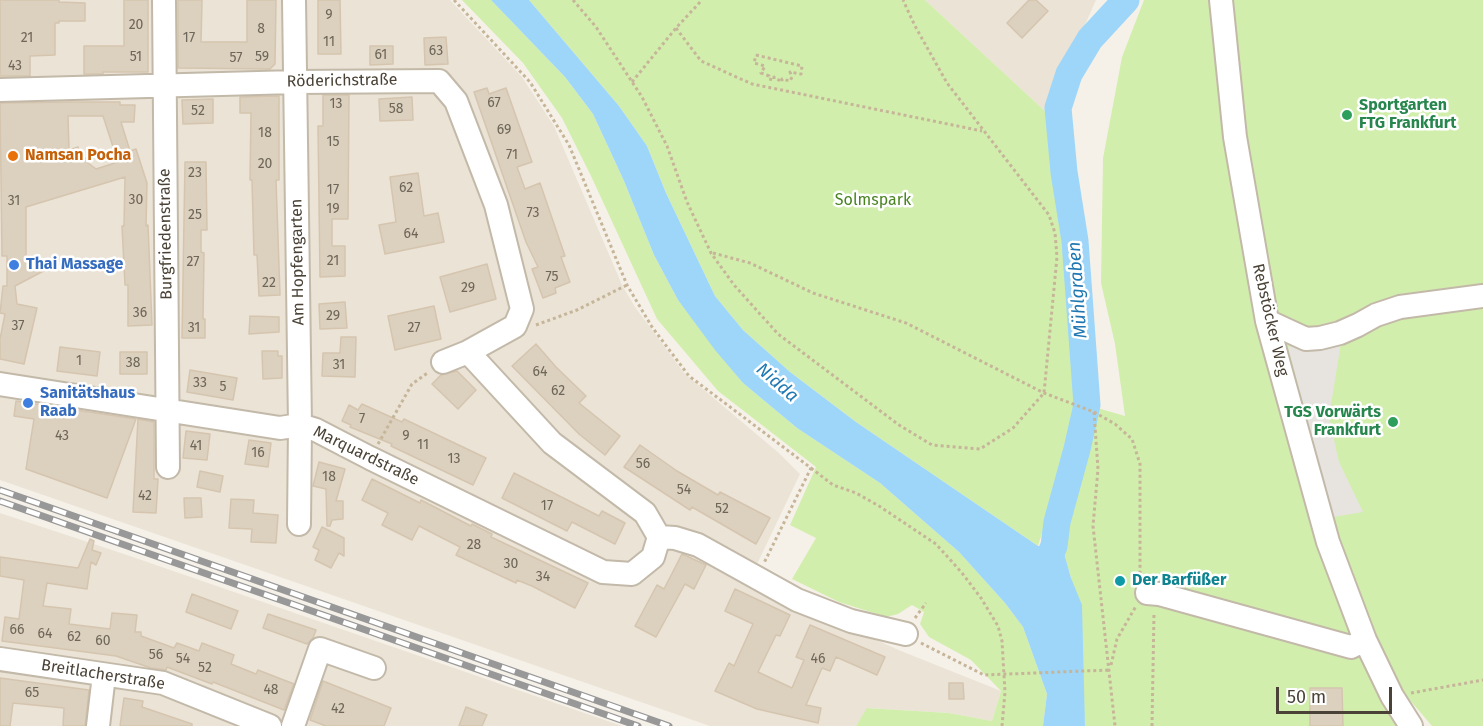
<!DOCTYPE html>
<meta charset="utf-8">
<style>
body{margin:0}
#map{position:relative;width:1483px;height:726px;overflow:hidden;background:#f6f1e8;font-family:"Fira Sans",sans-serif}
canvas{display:block}
.scale{position:absolute;left:1276px;top:687px;width:116px;height:27px;box-sizing:border-box;border:3px solid #4a4236;border-top:0;padding-left:8px;font-size:18px;line-height:21px;white-space:nowrap;color:#4a4236;-webkit-text-stroke:4px #fff;paint-order:stroke}
</style>
<div id="map">
<canvas width="1483" height="726"></canvas>
<div class="scale">50 m</div>
</div>
<script>
const c = document.querySelector('canvas').getContext('2d');
c.lineJoin = 'round';
function paint(path, color) { c.fillStyle = color; c.fill(path, 'evenodd'); }
const toPath = rows => new Path2D(rows.map(r => 'M' + r).join(''));
function strokePath(path, color, width, dash) { c.strokeStyle = color; c.lineWidth = width; c.lineCap = dash ? 'butt' : 'round'; c.setLineDash(dash || []); c.stroke(path); }
function write(font, color, halo, rows, align = 'center') {
  c.font = font + ' "Fira Sans",sans-serif'; c.lineWidth = 5; c.setLineDash([]); c.textBaseline = 'middle'; c.strokeStyle = halo; c.fillStyle = color; for (const [text, x, y, turn = 0] of rows) {
    c.save(); c.translate(x, y); c.rotate((+turn || 0) * Math.PI / 180); c.textAlign = isNaN(turn) ? turn : align; if (halo) c.strokeText(text, 0, 0); c.fillText(text, 0, 0); c.restore();
  }
}
const residential = toPath([
 [0,0,450,0,522,77,554,126,623,287,635,307,684,373,780,454,800,474,748,583,901,651,1001,691,992,721,949,713,868,708,856,726,710,726,0,480],
 [925,0,1096,0,1046,112],
 [0,513,127,555,622,726,0,726]
]);
const green = toPath([
 [462,0,491,0,565,77,593,114,624,181,654,255,678,300,743,383,797,428,880,483,959,552,1005,603,1023,627,1047,694,1043,726,856,726,867,708,949,713,992,721,1001,691,971,660,929,637,920,624,924,612,912,605,898,614,886,617,839,602,792,579,816,538,790,525,816,467,718,391,657,319,591,176,562,118,523,63],
 [529,0,925,0,1046,112,1062,243,1085,395,1038,546,856,422,790,372,743,330,715,296,666,193,647,146,619,106],
 [1144,0,1212,0,1245,262,1320,547,1415,726,1085,726,1071,578,1064,553,1077,449,1087,405,1125,416,1115,344,1101,283,1103,158,1122,57],
 [1232,0,1483,0,1483,726,1432,726,1390,677,1355,599,1275,317,1258,230]
]);
const parking = toPath([
 [1342,336,1329,417,1339,462,1363,512,1333,517,1288,347]
]);
const water = toPath([
 [491,0,529,0,619,106,647,146,666,193,715,296,743,330,790,372,856,422,1038,546,1054,546,1064,553,1071,578,1082,605,1085,726,1043,726,1047,694,1023,627,1005,603,959,552,880,483,797,428,743,383,715,350,678,300,654,255,624,181,593,114,565,77]
]);
const river = toPath([
 [1039,580,1054,546,1057,522,1077,449,1087,405,1075,241,1064,172,1058,108,1069,74,1090,39,1126,0]
]);
const building = toPath([
 [0,0,59,0,59,2,85,3,85,21,59,21,59,23,55,23,55,55,30,56,30,76,0,76,0,0],
 [124,0,148,0,148,72,103,72,103,74,84,74,84,46,124,46,124,0],
 [178,0,202,0,201,42,247,42,247,0,276,0,275,64,270,69,178,68,178,0],
 [318,0,340,0,341,54,318,54,318,0],
 [1029,0,1036,0,1048,11,1022,38,1007,23,1029,0],
 [446,37,448,64,425,65,424,38,446,37],
 [370,46,393,46,393,64,370,65,370,46],
 [487,88,489,94,506,88,532,162,517,167,525,189,540,183,565,256,561,257,570,282,555,288,556,293,543,298,532,269,538,267,526,242,474,92,487,88],
 [323,95,349,95,348,219,332,219,332,246,345,246,345,276,320,277,318,126,323,126,323,95],
 [279,96,279,180,276,180,280,295,259,296,257,255,254,255,252,180,250,180,251,113,240,113,240,97,279,96],
 [412,97,413,120,380,121,379,99,412,97],
 [213,99,213,123,183,124,182,100,213,99],
 [72,102,120,102,120,105,135,105,134,122,121,122,130,151,136,149,147,183,146,226,148,225,152,325,128,326,128,285,125,285,122,226,124,226,125,177,26,207,26,256,34,256,34,266,53,266,15,286,17,304,37,308,24,364,0,359,0,339,5,314,0,313,3,286,7,286,7,256,2,256,0,103,72,102],
 [68,116,103,116,118,162,96,169,88,163,86,158,82,160,78,147,69,150,68,116],
 [185,162,206,162,207,230,201,230,201,252,204,253,203,319,205,319,205,338,182,338,185,162],
 [418,173,424,216,438,213,444,242,385,254,379,225,396,222,390,177,418,173],
 [487,264,496,299,450,312,440,277,487,264],
 [345,302,347,328,320,329,319,304,345,302],
 [434,306,441,339,395,350,388,316,434,306],
 [250,316,279,317,279,332,249,334,250,316],
 [341,337,356,337,355,377,322,376,323,353,340,353,341,337],
 [536,344,556,367,586,396,579,403,620,436,605,455,579,434,512,366,536,344],
 [60,347,100,352,97,376,57,371,60,347],
 [262,351,278,351,278,356,282,356,282,378,263,379,262,351],
 [120,352,147,352,147,374,120,374,120,352],
 [190,370,237,378,233,400,187,392,190,370],
 [457,371,476,390,458,409,432,384,441,375,457,371],
 [16,401,136,419,107,498,26,469,34,419,14,416,16,401],
 [362,404,402,422,404,419,486,458,473,485,391,446,392,444,350,427,351,425,342,421,349,405,358,410,362,404],
 [138,419,154,422,154,479,158,479,156,513,133,512,138,419],
 [186,431,210,434,207,460,183,458,186,431],
 [249,440,271,443,268,467,245,464,249,440],
 [640,445,677,471,718,495,720,492,770,518,756,544,692,507,690,510,624,467,640,445],
 [319,462,345,469,336,501,343,501,343,519,332,520,330,526,327,526,326,489,313,486,319,462],
 [200,471,223,476,220,492,197,487,200,471],
 [514,473,599,516,602,511,625,523,615,544,572,522,567,531,502,498,514,473],
 [372,479,420,503,421,500,471,526,472,524,492,534,491,537,588,583,575,608,532,586,517,580,516,583,456,555,460,547,419,526,412,540,382,525,388,513,362,500,372,479],
 [184,498,201,498,202,517,185,518,184,498],
 [231,499,254,500,253,513,278,515,276,543,251,542,252,529,229,528,231,499],
 [322,527,344,538,344,556,339,553,331,568,315,560,319,550,313,547,322,527],
 [90,539,94,541,92,550,101,553,96,565,91,562,87,589,47,583,43,606,71,609,69,624,110,629,112,613,137,615,135,632,141,632,141,636,174,648,177,643,199,651,202,643,234,655,231,664,256,674,258,670,294,684,284,710,213,682,212,684,167,667,166,670,151,668,116,656,2,641,5,617,19,619,24,580,0,576,0,557,78,568,90,539],
 [682,554,706,565,694,589,685,584,656,637,635,626,657,585,664,589,682,554],
 [735,589,790,615,780,636,776,635,758,672,792,688,804,660,796,657,810,625,885,657,877,675,836,657,830,671,822,668,806,705,821,708,818,723,757,709,715,691,729,663,734,666,753,624,725,611,735,589],
 [192,594,238,611,231,629,186,612,192,594],
 [268,614,316,630,313,638,307,644,263,628,268,614],
 [0,678,89,690,85,726,63,726,64,708,13,703,10,726,0,726,0,678],
 [323,681,391,708,384,726,326,726,310,720,323,681],
 [949,683,963,683,964,699,949,699,949,683],
 [1310,688,1342,688,1343,726,1310,726,1310,688],
 [124,698,143,701,142,707,192,724,192,726,120,726,124,698],
 [466,707,487,715,482,726,459,726,466,707]
]);
const path = toPath([
 [454,0,530,82,569,145,627,285,652,327,689,376,811,468,764,563],
 [573,0,596,27,642,97,667,146,687,202,711,253,734,285,778,334,899,425,932,445,980,449,1013,428,1044,393,1057,257,1055,233,1049,215,947,83,915,26,903,0],
 [676,28,701,61,752,84,982,131],
 [756,55,802,66,801,74,790,72,792,77,790,81,782,79,782,82,774,77,774,80,769,79,769,76,761,73,765,66,754,63,756,55],
 [632,82,676,28,702,0],
 [713,253,750,263,813,293,906,323,1044,393,1094,412,1115,424,1132,439,1140,464,1140,576],
 [536,325,577,310,627,285],
 [1094,412,1098,469,1093,526,1115,726],
 [378,444,412,384,429,372],
 [811,468,833,485,856,493,879,506,936,544,962,573,981,598,998,626,1002,641,1005,692,1002,726],
 [915,618,926,603],
 [921,643,984,675,1109,670],
 [1111,665,1117,639,1136,606],
 [1411,693,1483,680],
 [1152,726,1154,613]
]);
const minor = toPath([
 [164,0,168,467],
 [294,0,300,425,299,524],
 [1221,0,1235,137,1267,321,1328,542,1365,640,1392,696,1411,726],
 [0,90,295,82,439,81,456,101,496,205,522,309,515,326,468,352,552,443,645,513,659,537,653,557,632,574,603,572,370,458,316,430,300,425,280,428,0,384],
 [1267,321,1306,339,1320,338,1340,333,1358,325,1376,315,1400,307,1483,296],
 [443,362,468,352],
 [659,537,675,538,698,545,797,600,851,621,906,634],
 [1147,593,1159,594,1351,647,1365,640],
 [0,659,163,683,270,726],
 [98,726,104,675],
 [293,726,320,649,374,668]
]);
const rail = toPath([
 [0,490,669,726],
 [0,501,638,726]
]);
const markers = [
 [1347,115,6,"#2e9e5b"],
 [13,156,6,"#e8710a"],
 [14,265,6,"#3f7fe0"],
 [28,403,6,"#3f7fe0"],
 [1393,422,6,"#2e9e5b"],
 [1120,581,6,"#0f9aa8"]
];
const numberNames = [
 ["9",329,15],
 ["20",136,25],
 ["8",261,29],
 ["21",27,38],
 ["17",189,38],
 ["11",329,42],
 ["63",436,51],
 ["61",381,55],
 ["51",136,57],
 ["59",262,57],
 ["57",236,58],
 ["43",15,66],
 ["67",494,103],
 ["13",336,104],
 ["58",396,109],
 ["52",198,111],
 ["69",504,130],
 ["18",265,133],
 ["15",333,142],
 ["71",512,155],
 ["20",265,164],
 ["23",195,173],
 ["62",406,188],
 ["17",333,190],
 ["30",136,200],
 ["31",14,201],
 ["19",333,209],
 ["73",533,213],
 ["25",195,215],
 ["64",411,234],
 ["21",333,261],
 ["27",193,262],
 ["75",552,277],
 ["22",269,283],
 ["29",468,288],
 ["36",140,313],
 ["29",333,316],
 ["37",18,326],
 ["31",194,328],
 ["27",414,328],
 ["1",79,361],
 ["38",133,363],
 ["31",339,365],
 ["64",540,372],
 ["33",200,383],
 ["5",223,387],
 ["62",558,391],
 ["7",362,419],
 ["43",62,436],
 ["9",406,436],
 ["11",423,445],
 ["41",196,446],
 ["16",258,453],
 ["13",454,459],
 ["56",643,464],
 ["18",329,477],
 ["54",684,490],
 ["42",145,496],
 ["17",547,506],
 ["52",722,509],
 ["28",474,545],
 ["30",511,564],
 ["34",543,577],
 ["66",17,630],
 ["64",45,634],
 ["62",74,637],
 ["60",103,641],
 ["56",156,655],
 ["54",183,659],
 ["46",818,659],
 ["52",205,668],
 ["48",271,690],
 ["65",32,693],
 ["42",338,709]
];
const streetNames = [
 ["Röderichstraße",342,81,-1],
 ["Burgfriedenstraße",166,234,-91],
 ["Am Hopfengarten",298,262,-91],
 ["Rebstöcker Weg",1270,320,77],
 ["Marquardstraße",366,456,26],
 ["Breitlacherstraße",103,675,9]
];
const leisureNames = [
 ["Sportgarten",1359,106],
 ["FTG Frankfurt",1359,124],
 ["TGS Vorwärts",1381,413,"right"],
 ["Frankfurt",1381,431,"right"]
];
const foodNames = [
 ["Namsan Pocha",25,156]
];
const parkNames = [
 ["Solmspark",873,201]
];
const shopNames = [
 ["Thai Massage",26,265],
 ["Sanitätshaus",40,394],
 ["Raab",40,412]
];
const cultureNames = [
 ["Der Barfüßer",1132,581]
];
const waterNames = [
 ["Mühlgraben",1078,290,-94],
 ["Nidda",777,383,41]
];
paint(residential, '#eae3d6');
paint(green, '#d2eead');
paint(parking, '#e7e4e0');
paint(water, '#9ed6f9');
strokePath(river, '#9ed6f9', 27);
paint(building, '#dcd0bf');
strokePath(building, '#d5c5ae', 1.5);
strokePath(minor, '#c3b9a9', 26);
strokePath(path, '#c6b599', 3, [3, 3]);
strokePath(minor, '#fff', 22);
strokePath(rail, '#989898', 7);
strokePath(rail, '#fff', 4.5, [14]);
for (const [x, y, r, color] of markers) { const dot = new Path2D(); dot.arc(x, y, r, 0, 2 * Math.PI); c.fillStyle = color; c.fill(dot); strokePath(dot, '#fff', 2); }
write('14px', '#6e6658', null, numberNames);
write('16px', '#4a4236', '#fff', streetNames);
write('bold 16px', '#27864d', '#fff', leisureNames, 'left');
write('bold 16px', '#c56008', '#fff', foodNames, 'left');
write('16px', '#498421', '#fff', parkNames);
write('bold 16px', '#366cbe', '#fff', shopNames, 'left');
write('bold 16px', '#0d838f', '#fff', cultureNames, 'left');
write('italic 18px', '#1f78b2', '#fff', waterNames);
</script>
